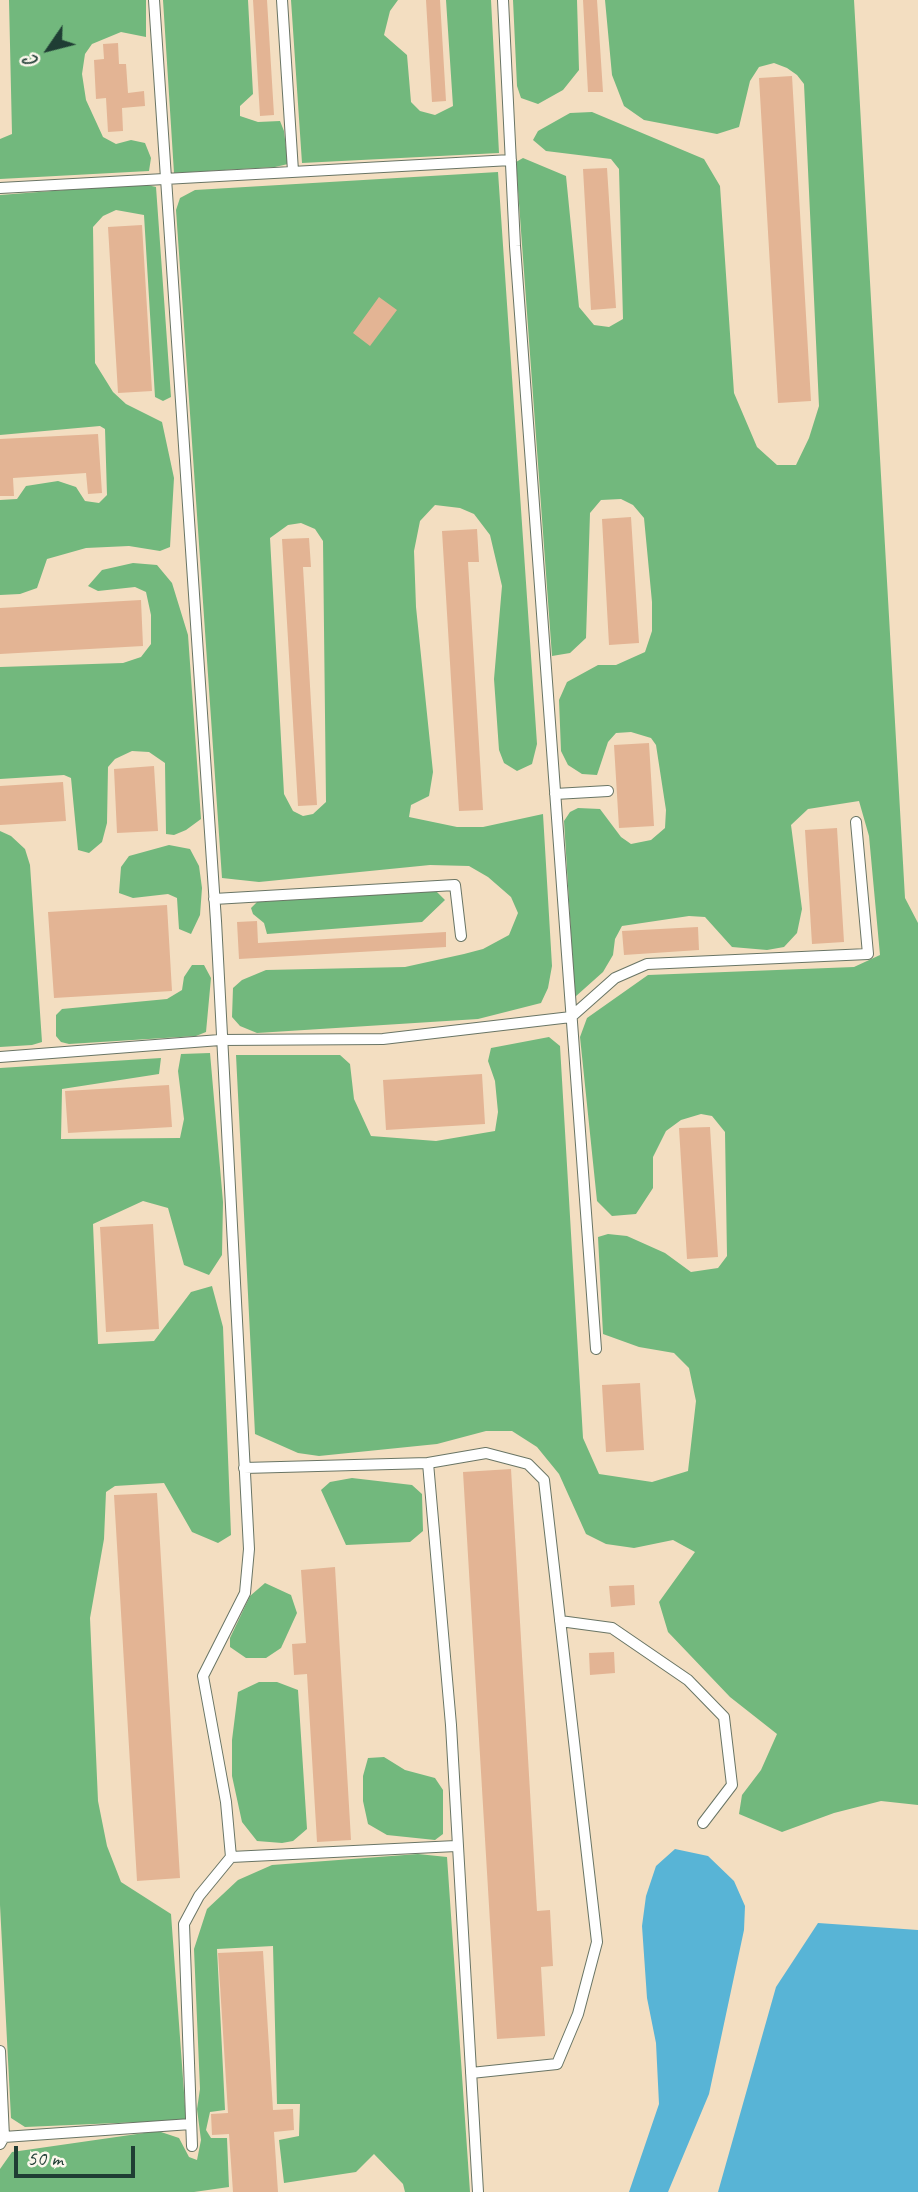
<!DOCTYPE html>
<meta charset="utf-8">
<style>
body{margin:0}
#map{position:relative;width:918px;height:2192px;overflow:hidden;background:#f3dec1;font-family:Caveat,sans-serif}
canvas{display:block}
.north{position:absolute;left:14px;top:14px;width:70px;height:70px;-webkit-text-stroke:5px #fbf7ec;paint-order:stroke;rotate:235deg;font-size:19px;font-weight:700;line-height:28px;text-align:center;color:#1f3d34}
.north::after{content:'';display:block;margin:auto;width:24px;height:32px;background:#1f3d34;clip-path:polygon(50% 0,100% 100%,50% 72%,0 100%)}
.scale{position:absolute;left:14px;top:2146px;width:121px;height:32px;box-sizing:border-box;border:4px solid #1f3d34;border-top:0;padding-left:9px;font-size:21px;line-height:24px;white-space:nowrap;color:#1f3d34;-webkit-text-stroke:5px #fbf7ec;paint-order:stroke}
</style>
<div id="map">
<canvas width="918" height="2192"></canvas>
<div class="north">С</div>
<div class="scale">50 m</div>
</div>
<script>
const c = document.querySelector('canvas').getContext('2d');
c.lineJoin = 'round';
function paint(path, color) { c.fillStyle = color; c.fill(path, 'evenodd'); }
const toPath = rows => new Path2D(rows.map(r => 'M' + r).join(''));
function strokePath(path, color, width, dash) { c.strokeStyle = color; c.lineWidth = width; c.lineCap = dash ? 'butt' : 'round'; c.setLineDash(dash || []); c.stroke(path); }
const forest = toPath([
 [9,0,146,0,146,37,121,32,92,44,85,54,82,74,86,100,103,137,116,144,131,140,145,143,151,158,149,171,0,179,0,139,12,134],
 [163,0,248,0,253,94,240,106,240,116,258,122,280,121,284,131,288,164,275,167,174,173],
 [291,0,398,0,390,11,384,35,407,55,411,102,420,111,435,115,453,106,446,0,491,0,499,153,302,163],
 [513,0,577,0,579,70,563,90,538,104,521,98,517,86],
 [605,0,854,0,905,898,918,923,918,1805,881,1801,834,1813,782,1832,739,1814,742,1795,761,1770,777,1734,730,1697,668,1632,659,1602,695,1552,673,1540,634,1548,606,1544,586,1534,559,1474,537,1447,512,1431,486,1431,437,1444,319,1456,298,1453,255,1434,236,1055,340,1055,350,1064,354,1099,371,1136,436,1141,495,1131,498,1112,495,1081,488,1061,491,1048,549,1037,560,1046,583,1438,599,1474,652,1482,688,1471,696,1401,689,1368,674,1353,639,1347,603,1334,598,1237,608,1234,627,1236,665,1253,691,1272,718,1268,727,1256,725,1132,712,1116,701,1114,681,1120,666,1131,653,1157,653,1188,636,1214,612,1216,597,1201,580,1037,587,1018,648,975,854,967,880,955,869,836,859,801,808,809,791,825,802,909,797,933,784,947,767,950,732,947,705,917,689,916,622,926,615,939,613,955,603,972,575,997,564,821,570,812,578,808,600,809,621,837,631,844,651,840,665,828,666,810,656,745,651,738,631,732,616,733,608,742,597,775,582,774,568,765,561,751,559,700,567,682,598,665,616,665,645,652,652,631,652,602,644,518,633,505,621,499,601,500,590,513,586,638,570,653,552,656,516,162,523,158,566,176,579,307,594,325,609,327,623,319,619,169,611,159,546,151,533,140,538,131,570,113,592,112,704,159,720,186,734,393,757,447,777,465,796,465,809,438,819,406,804,84,797,75,787,68,774,63,759,67,750,81,739,127,717,134,644,120,624,106,612,75],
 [498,172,537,744,532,764,517,771,504,763,499,750,494,679,502,586,490,535,474,514,460,508,435,505,420,521,414,551,416,607,433,772,429,796,411,805,409,817,457,827,483,827,543,814,552,966,548,988,541,1003,478,1019,257,1033,240,1026,232,1017,233,988,242,980,266,970,405,967,464,954,483,949,509,935,518,913,511,897,488,877,469,866,430,865,259,882,222,878,176,210,180,198,195,190],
 [301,523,315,529,323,541,326,802,313,814,303,816,293,811,284,794,270,538,288,525],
 [143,184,156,187,171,397,163,401,155,397,144,215,116,210,103,216,93,227,95,363,113,392,126,404,162,422,174,478,170,547,160,551,129,546,86,548,47,559,37,588,20,594,0,595,0,500,17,499,26,486,58,481,76,487,85,501,99,503,107,495,105,429,100,426,0,435,0,195],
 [133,563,157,565,172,583,188,635,201,819,186,830,174,835,166,834,165,763,149,752,132,751,115,759,108,767,107,823,102,842,89,853,78,850,71,778,64,775,0,779,0,667,123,663,141,657,151,644,151,615,146,592,135,587,98,591,88,586,102,570],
 [0,831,11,836,25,849,30,865,42,1042,32,1045,0,1047],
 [169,845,190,849,199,866,202,888,200,915,191,934,179,929,177,898,168,894,133,898,119,893,121,867,129,856],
 [436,891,445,900,422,922,267,934,264,923,253,914,251,908,257,902],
 [192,965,204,965,211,978,206,1032,196,1036,69,1044,61,1042,56,1036,56,1015,62,1009,167,999,182,990,184,977],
 [210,1053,223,1202,222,1255,209,1275,184,1265,168,1208,143,1201,93,1224,98,1344,154,1341,191,1292,212,1286,223,1327,231,1535,218,1543,192,1532,164,1483,115,1486,106,1492,104,1539,90,1618,98,1801,107,1846,121,1882,171,1914,186,2120,25,2127,11,2118,0,1905,0,1068,161,1058,159,1074,62,1089,61,1139,180,1138,184,1119,178,1071,181,1054],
 [352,1478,412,1485,422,1494,423,1531,410,1542,346,1545,321,1490,330,1482],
 [265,1583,291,1595,297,1613,281,1648,266,1658,246,1658,230,1647,230,1638,250,1596],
 [259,1682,277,1682,298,1690,307,1829,293,1841,282,1843,257,1841,242,1822,232,1776,232,1740,238,1692],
 [384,1757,405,1770,435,1778,443,1790,443,1834,435,1840,387,1835,368,1824,363,1801,363,1776,368,1758],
 [418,1854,447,1857,470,2192,405,2192,403,2184,374,2154,356,2172,284,2183,279,2140,299,2136,300,2104,277,2104,273,1946,217,1949,225,2110,210,2112,206,2130,211,2138,227,2138,229,2187,194,2192,0,2192,0,2169,12,2152,158,2131,179,2138,189,2157,197,2160,201,2140,197,2109,200,2089,194,1949,207,1909,238,1880,272,1865]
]);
const water = toPath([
 [675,1849,708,1856,734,1881,745,1906,744,1930,709,2094,668,2192,629,2192,659,2104,656,2043,647,1998,642,1926,646,1896,656,1866],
 [818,1923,918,1930,918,2192,718,2192,776,1987]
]);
const building = toPath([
 [253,0,267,0,274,115,260,116],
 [426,0,440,0,446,101,432,102],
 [583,0,597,0,603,92,588,92],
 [118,43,119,64,126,64,128,93,144,91,145,106,122,108,123,131,108,132,106,98,96,99,94,60,104,59,103,44],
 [792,76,811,401,778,403,759,78],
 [607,168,616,308,591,310,583,169],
 [142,225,152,391,118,393,108,227],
 [379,297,397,310,370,346,353,333],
 [98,434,102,493,88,494,86,473,13,478,14,496,0,496,0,439],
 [631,517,639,643,609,645,602,519],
 [477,529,479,562,468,562,483,810,459,811,442,531],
 [309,538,311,567,303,567,317,805,298,806,282,539],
 [141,600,143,646,0,654,0,608],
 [649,743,654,826,619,828,614,745],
 [154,766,158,831,117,833,114,769],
 [63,782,66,821,0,825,0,786],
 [837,828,844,942,812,944,805,830],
 [167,905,172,991,54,998,48,912],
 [257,921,258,943,446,932,446,947,239,959,237,922],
 [698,927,699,950,624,955,622,931],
 [482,1074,485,1124,386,1130,383,1080],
 [169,1085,172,1127,68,1133,65,1091],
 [710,1127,718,1257,687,1259,679,1128],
 [153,1224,159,1329,106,1332,100,1227],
 [640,1383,644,1450,606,1452,602,1385],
 [511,1469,537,1911,550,1910,553,1966,541,1967,545,2036,497,2039,463,1472],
 [157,1493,180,1878,137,1881,114,1495],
 [335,1567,351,1840,317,1842,307,1674,294,1675,292,1644,306,1643,301,1570],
 [634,1585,635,1605,611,1607,609,1586],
 [614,1652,615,1673,590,1675,589,1653],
 [263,1951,273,2110,293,2109,294,2130,274,2132,278,2192,233,2192,229,2134,212,2135,211,2114,228,2113,218,1953]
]);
const service = toPath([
 [154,0,216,921,249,1549,245,1593,203,1676,226,1802,231,1857,199,1896,184,1924,192,2146],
 [282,0,293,171],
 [503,0,515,246,596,1349],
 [0,188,511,160],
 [555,794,608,791],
 [214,899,455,885,461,936],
 [0,1057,220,1040,383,1039,571,1017,615,978,647,964,868,954,856,822],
 [428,1463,486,1453,528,1464,544,1480,597,1942,578,2014,557,2064,471,2073],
 [244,1468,428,1463,451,1725,478,2192],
 [560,1621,612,1628,688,1680,724,1717,732,1785,703,1823],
 [231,1857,456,1846],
 [0,2051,4,2137,0,2144],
 [4,2137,191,2124]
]);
paint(forest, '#72b87d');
paint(water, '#58b4d6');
paint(building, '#e3b494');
strokePath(service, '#697565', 12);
strokePath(service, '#fff', 10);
</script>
